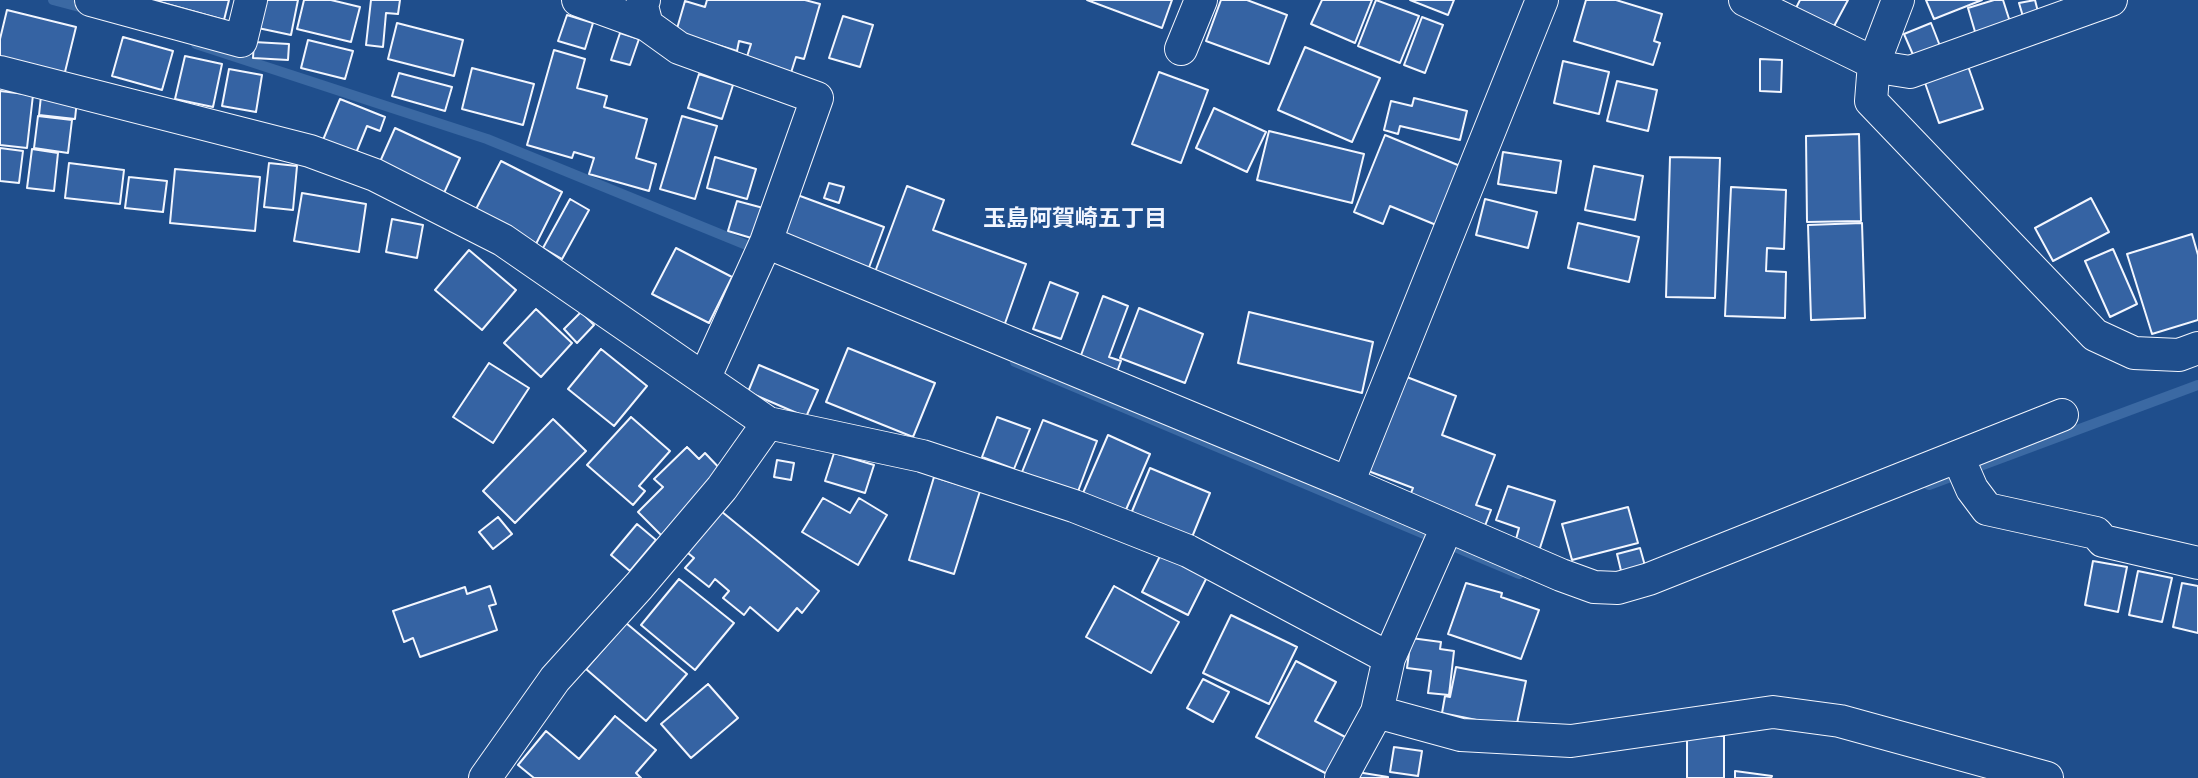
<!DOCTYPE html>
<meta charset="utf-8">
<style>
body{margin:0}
canvas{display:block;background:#1f4e8c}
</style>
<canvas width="2198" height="778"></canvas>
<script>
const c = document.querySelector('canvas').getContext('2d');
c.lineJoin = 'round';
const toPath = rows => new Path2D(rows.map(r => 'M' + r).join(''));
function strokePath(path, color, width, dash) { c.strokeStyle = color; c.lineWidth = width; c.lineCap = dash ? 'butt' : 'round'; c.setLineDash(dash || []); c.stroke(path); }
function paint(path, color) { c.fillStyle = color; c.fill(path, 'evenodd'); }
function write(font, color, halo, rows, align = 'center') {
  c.font = font + ' "Archivo Narrow","Noto Sans JP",sans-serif'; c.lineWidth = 5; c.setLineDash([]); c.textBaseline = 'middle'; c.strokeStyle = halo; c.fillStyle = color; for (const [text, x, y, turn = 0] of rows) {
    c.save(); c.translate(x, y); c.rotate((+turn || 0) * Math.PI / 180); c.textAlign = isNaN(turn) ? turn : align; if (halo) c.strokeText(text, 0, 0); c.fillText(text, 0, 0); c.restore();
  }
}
const stream = toPath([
 [53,0,91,10],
 [196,44,487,139,759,250],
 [1015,362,1519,574],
 [1929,485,2198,385]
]);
const building = toPath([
 [153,0,229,0,224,20,153,0],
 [264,0,298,0,291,35,258,28,264,0],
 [304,0,331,0,360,7,351,42,297,29,304,0],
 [371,0,400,0,398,14,386,13,383,47,366,45,371,0],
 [707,0,805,0,820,4,804,59,796,57,789,79,744,66,751,44,739,41,737,51,676,32,685,1,705,7,707,0],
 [1087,0,1172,0,1162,28,1087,0],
 [1221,0,1247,0,1287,15,1269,64,1206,41,1221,0],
 [1322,0,1372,0,1355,43,1311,24,1322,0],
 [1376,0,1419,16,1400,63,1358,46,1376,0],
 [1410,0,1454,0,1448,15,1410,0],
 [1586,0,1616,0,1662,14,1654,41,1660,43,1653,65,1574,41,1586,0],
 [1800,0,1848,0,1832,30,1795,10,1800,0],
 [1926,0,1982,0,1934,19,1926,0],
 [1994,0,2003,0,2011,25,1976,35,1968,8,1994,0],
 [2035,0,2039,16,2024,20,2019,3,2035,0],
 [7,10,76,27,64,76,0,60,0,39,7,10],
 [567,15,593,23,585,49,558,41,567,15],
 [843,16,873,25,860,67,829,58,843,16],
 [1422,17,1443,25,1425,73,1404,65,1422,17],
 [397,23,463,40,454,76,388,59,397,23],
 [1931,23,1940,46,1914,57,1904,34,1931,23],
 [620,33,639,39,630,65,611,60,620,33],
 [123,37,173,51,162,90,112,76,123,37],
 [308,40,353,51,345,79,301,68,308,40],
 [254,42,289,44,288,60,253,58,254,42],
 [1305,47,1380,78,1352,142,1278,110,1305,47],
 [554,50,585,59,577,88,607,96,604,107,647,119,636,158,656,164,649,191,589,174,594,158,574,152,572,158,527,145,554,50],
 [185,56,222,64,213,107,175,99,185,56],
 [1760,59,1782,60,1781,92,1760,91,1760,59],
 [1563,61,1609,72,1599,114,1554,103,1563,61],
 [1968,66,1983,109,1939,123,1924,80,1968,66],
 [472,68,534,84,523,125,462,109,472,68],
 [229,69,262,75,256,112,222,106,229,69],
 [1159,72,1208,90,1181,163,1132,144,1159,72],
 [399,73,452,87,445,111,392,96,399,73],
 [699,74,733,85,722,119,688,108,699,74],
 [1617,81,1657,90,1648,131,1607,121,1617,81],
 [0,91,33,95,27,148,0,145,0,91],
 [41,96,77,100,75,119,39,115,41,96],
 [1414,98,1467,111,1460,140,1400,126,1398,134,1384,130,1391,101,1412,106,1414,98],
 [340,99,385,117,380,131,367,126,356,153,323,140,340,99],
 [1214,108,1266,132,1247,172,1196,148,1214,108],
 [38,116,72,120,68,153,34,148,38,116],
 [682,116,717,126,695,199,660,189,682,116],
 [395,128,460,158,444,193,379,164,395,128],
 [1269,131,1364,154,1352,203,1257,180,1269,131],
 [1859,134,1861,221,1807,222,1806,136,1859,134],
 [1385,135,1465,168,1441,227,1390,206,1383,224,1354,212,1385,135],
 [0,148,23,151,19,183,0,181,0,148],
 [32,149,58,153,54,191,27,188,32,149],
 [1503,152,1561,161,1556,193,1498,184,1503,152],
 [715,157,756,169,747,199,707,188,715,157],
 [1670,157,1720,158,1715,298,1666,297,1670,157],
 [501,161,562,192,536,244,474,213,501,161],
 [69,163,124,170,120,204,65,198,69,163],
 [269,163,297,166,293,210,264,207,269,163],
 [1594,166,1643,176,1635,220,1585,210,1594,166],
 [175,169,260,177,255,231,170,223,175,169],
 [129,177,167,181,163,212,125,208,129,177],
 [829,183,844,187,839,203,824,198,829,183],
 [907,186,944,200,933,230,1026,264,1003,329,875,272,907,186],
 [1731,187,1786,190,1784,249,1767,248,1766,271,1786,272,1785,318,1725,316,1731,187],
 [302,193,366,204,359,252,294,241,302,193],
 [792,193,884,227,867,273,775,240,792,193],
 [2091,198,2109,232,2053,261,2035,228,2091,198],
 [570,199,589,210,562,259,543,248,570,199],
 [1485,199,1537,212,1528,248,1476,235,1485,199],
 [737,201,767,209,758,240,728,231,737,201],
 [392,219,423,225,417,258,386,252,392,219],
 [1578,223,1639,237,1629,282,1568,268,1578,223],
 [1862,223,1865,318,1811,320,1808,225,1862,223],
 [2192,234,2198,255,2198,320,2152,334,2127,254,2192,234],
 [676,248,732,277,709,323,652,294,676,248],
 [2113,249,2137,304,2110,317,2085,261,2113,249],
 [469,250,516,290,482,330,435,290,469,250],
 [1050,282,1078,293,1061,339,1033,329,1050,282],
 [1103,296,1128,306,1109,357,1121,361,1114,380,1077,366,1103,296],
 [1139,308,1203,334,1185,383,1120,358,1139,308],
 [536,309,572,343,541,377,504,343,536,309],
 [581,312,594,325,577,343,564,329,581,312],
 [1249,312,1373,342,1362,393,1238,363,1249,312],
 [848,348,935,383,913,437,826,402,848,348],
 [601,349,647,386,614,426,568,389,601,349],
 [489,363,529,388,493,443,453,417,489,363],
 [759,365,818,390,806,417,748,392,759,365],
 [1399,374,1456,396,1442,435,1495,455,1476,505,1491,510,1483,531,1407,503,1413,488,1363,469,1399,374],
 [631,417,670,451,639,486,645,491,633,505,587,465,631,417],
 [997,417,1030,429,1014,469,982,457,997,417],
 [553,419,586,451,515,523,483,491,553,419],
 [1043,420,1097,441,1077,494,1022,472,1043,420],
 [1108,435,1150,454,1125,512,1083,493,1108,435],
 [687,447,699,459,705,453,725,474,663,537,638,512,663,487,654,479,687,447],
 [834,453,874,465,865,493,825,481,834,453],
 [777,460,794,463,791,480,774,477,777,460],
 [1150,468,1210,493,1190,542,1130,516,1150,468],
 [934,477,980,491,954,574,909,560,934,477],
 [1508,486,1555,501,1539,551,1515,543,1519,528,1496,520,1508,486],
 [823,498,850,513,859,498,887,515,858,565,802,532,823,498],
 [716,507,819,591,802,613,797,608,778,631,750,607,744,615,723,598,729,591,715,579,709,587,685,568,694,558,683,549,716,507],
 [1628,507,1638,543,1572,560,1562,524,1628,507],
 [498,517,512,534,493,549,479,532,498,517],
 [637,524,656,540,630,571,611,555,637,524],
 [1640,548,1647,573,1623,579,1617,554,1640,548],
 [1161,554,1207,577,1188,615,1142,592,1161,554],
 [2093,561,2127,567,2118,612,2085,605,2093,561],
 [2138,571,2172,578,2162,622,2129,615,2138,571],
 [679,579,734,623,695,670,641,625,679,579],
 [1466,583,1502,593,1501,597,1539,610,1521,659,1448,634,1466,583],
 [2182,583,2198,586,2198,633,2173,627,2182,583],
 [490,586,496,604,489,606,497,630,420,657,413,638,404,642,393,611,465,587,467,594,490,586],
 [1114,586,1179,622,1151,673,1086,637,1114,586],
 [1231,615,1297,647,1269,704,1203,673,1231,615],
 [626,623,687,674,646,721,586,669,626,623],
 [1411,638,1441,642,1440,649,1454,651,1449,695,1428,693,1431,671,1407,668,1411,638],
 [1296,661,1336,682,1315,721,1349,739,1329,775,1256,737,1296,661],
 [1456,667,1526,681,1516,728,1442,713,1445,696,1450,697,1456,667],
 [1203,679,1229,692,1213,722,1187,708,1203,679],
 [708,684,738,718,691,758,661,724,708,684],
 [615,716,656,750,636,773,641,778,534,778,518,765,546,731,579,759,615,716],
 [1687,736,1724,736,1724,778,1687,778,1687,736],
 [1394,747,1422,751,1418,776,1390,772,1394,747],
 [1735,771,1772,776,1771,778,1735,778,1735,771],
 [1357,772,1388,777,1388,778,1356,778,1357,772]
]);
const minor = toPath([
 [91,0,241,41,251,0],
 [578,0,647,25],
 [644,0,642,6,647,25,679,48,817,98,766,242,705,377],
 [1542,0,1348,483,1561,575,1594,587,1618,588,1649,579,2062,415],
 [1745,0,1874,63,1891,69,1910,72,2111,0],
 [1898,0,1874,63,1871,101,2095,335,2134,353,2179,355,2198,348],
 [1181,49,1201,0],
 [0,72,310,151,375,175,503,240,768,423,922,456,1074,506,1188,551,1389,658],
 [766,242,1348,483],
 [1958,457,1972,489,1987,509,2096,533,2103,541,2198,563],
 [1377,712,1461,735,1571,741,1773,712,1840,721,2047,778],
 [485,778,555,679,639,586,722,488,768,423],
 [1341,778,1377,712,1389,658,1447,527]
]);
const neighbourhoodNames = [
 ["玉島阿賀崎五丁目",1075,220]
];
strokePath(stream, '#3b69a3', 10);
paint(building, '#3563a3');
strokePath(building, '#f2f6ff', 2);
strokePath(minor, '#f2f6ff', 34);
strokePath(minor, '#1f4e8c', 32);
write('bold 23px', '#f2f6ff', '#1f4e8c', neighbourhoodNames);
</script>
